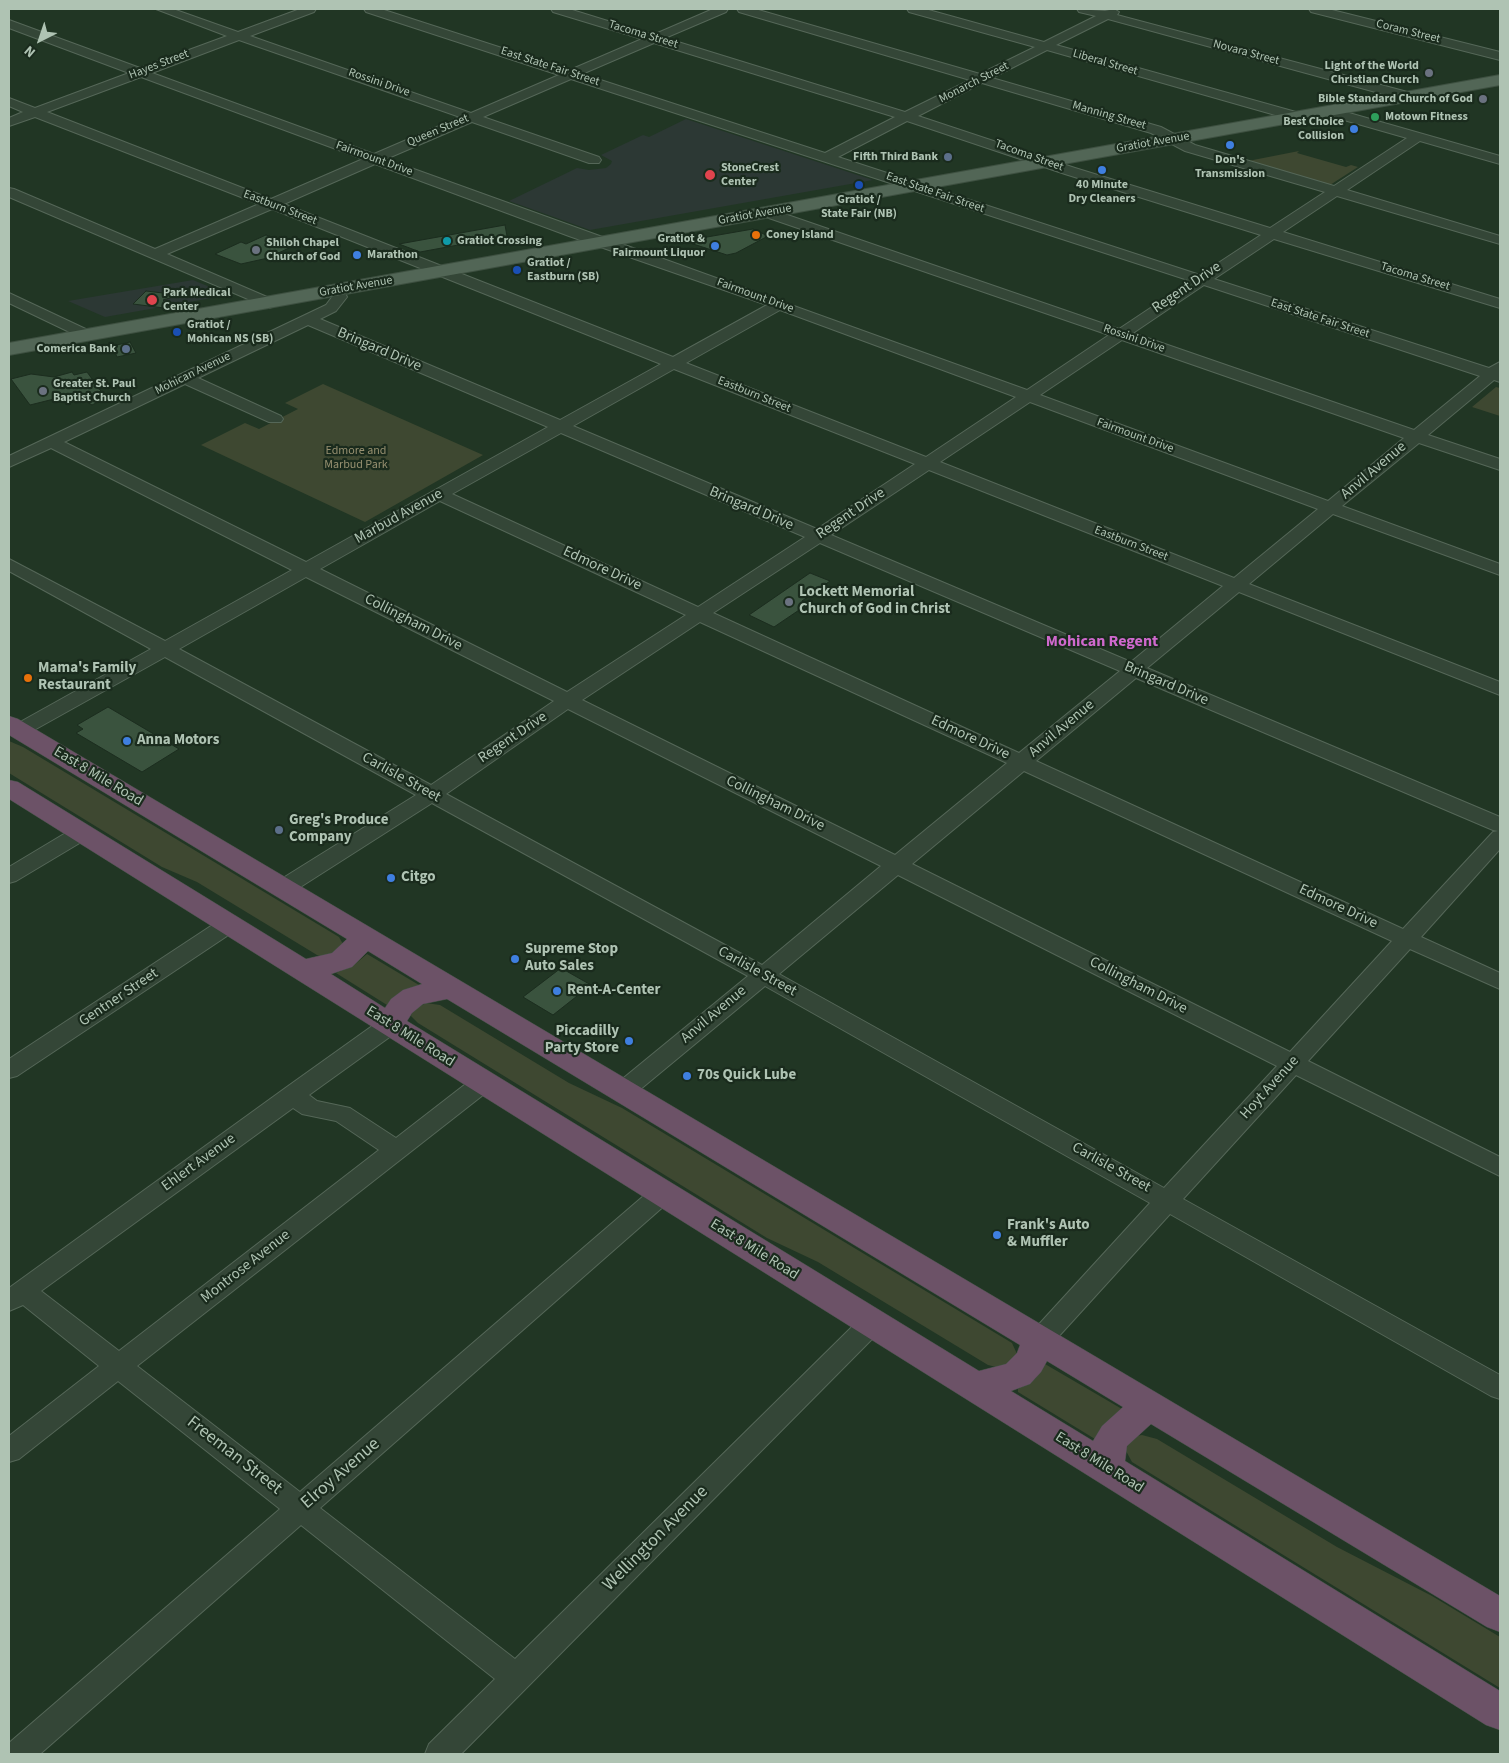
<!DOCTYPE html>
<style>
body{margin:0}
#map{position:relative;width:1509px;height:1763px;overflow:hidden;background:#213624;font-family:"Source Sans 3",sans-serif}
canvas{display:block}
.frame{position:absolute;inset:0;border:10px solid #afc3b3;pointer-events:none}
.north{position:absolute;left:15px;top:15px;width:50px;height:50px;-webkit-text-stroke:4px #1a2b1d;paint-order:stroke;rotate:221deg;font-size:14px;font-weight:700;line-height:20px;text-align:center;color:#afc3b3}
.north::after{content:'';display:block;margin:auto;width:18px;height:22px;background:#afc3b3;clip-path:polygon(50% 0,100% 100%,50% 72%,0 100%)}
</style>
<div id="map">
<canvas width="1509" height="1763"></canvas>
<div class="frame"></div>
<div class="north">N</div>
</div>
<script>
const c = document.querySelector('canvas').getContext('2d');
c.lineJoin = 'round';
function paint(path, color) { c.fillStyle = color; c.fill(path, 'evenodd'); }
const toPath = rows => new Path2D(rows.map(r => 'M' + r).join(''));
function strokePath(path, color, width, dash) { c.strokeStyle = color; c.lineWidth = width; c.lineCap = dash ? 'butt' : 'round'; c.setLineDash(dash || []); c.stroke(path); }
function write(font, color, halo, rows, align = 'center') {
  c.font = font + ' "Source Sans 3",sans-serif'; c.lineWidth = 4.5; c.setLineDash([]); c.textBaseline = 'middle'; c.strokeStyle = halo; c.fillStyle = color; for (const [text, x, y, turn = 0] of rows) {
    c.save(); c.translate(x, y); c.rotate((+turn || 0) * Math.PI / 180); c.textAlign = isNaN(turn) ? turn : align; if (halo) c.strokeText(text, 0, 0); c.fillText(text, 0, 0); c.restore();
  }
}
const medical = toPath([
 [686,119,873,180,590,230,509,201,577,168,589,170,606,168,611,164,612,161,601,155,643,135,649,137],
 [193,280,229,295,105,317,68,301]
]);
const green = toPath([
 [1299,151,1297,153,1346,167,1351,165,1358,167,1330,185,1248,161],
 [323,384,483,455,365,522,201,445,245,423,259,429,298,409,285,403],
 [1496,387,1500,388,1500,416,1472,407],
 [9,741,23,747,339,937,344,946,341,951,323,957,317,955,197,882,162,867,9,773],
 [367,954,419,985,387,1005,336,973,354,965],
 [426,1003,440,1005,569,1083,622,1108,1012,1343,1017,1354,1015,1361,1000,1368,988,1365,818,1262,767,1238,418,1023,411,1016,413,1010],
 [1045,1364,1122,1409,1095,1439,1018,1392,1018,1389,1035,1379],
 [1142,1435,1157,1439,1337,1547,1432,1596,1500,1637,1500,1688,1132,1462,1126,1451,1128,1444,1136,1436]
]);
const building = toPath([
 [505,225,507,236,420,252,399,244,505,225],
 [753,229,768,236,736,253,727,255,684,241,753,229],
 [266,235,291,244,285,247,289,248,268,258,241,264,215,254,241,242,246,244,266,235],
 [146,291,180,295,163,300,172,309,133,304,146,291],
 [130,342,136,353,117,357,112,346,130,342],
 [72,372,74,375,87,372,106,398,92,405,85,401,75,403,70,395,30,405,11,379,31,374,54,377,72,372],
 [810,573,830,581,802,601,808,604,774,627,749,615,810,573],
 [108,707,179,749,142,772,76,733,83,729,77,725,108,707],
 [561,968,591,985,553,1015,523,997,561,968]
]);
const minor = toPath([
 [156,9,173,9,238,32,300,9,316,9,314,12,250,36,471,113,559,75,366,12,364,9,381,9,570,70,642,39,553,12,551,9,569,9,653,35,713,9,728,9,726,12,665,38,905,112,970,80,739,12,737,9,755,9,980,74,1035,47,909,12,907,9,925,9,1044,42,1096,16,1079,12,1077,9,1105,11,1114,9,1119,12,1117,15,1415,94,1416,97,1415,100,1405,100,1108,19,1056,45,1303,114,1305,117,1298,121,1293,120,1047,50,992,78,1161,127,1195,145,1334,186,1407,138,1323,114,1322,111,1323,108,1328,107,1500,156,1500,164,1420,141,1347,190,1500,236,1500,244,1337,196,1283,232,1500,299,1500,308,1274,239,1214,279,1489,368,1500,362,1500,382,1494,380,1428,435,1500,459,1500,470,1419,443,1342,506,1500,564,1500,575,1333,514,1249,584,1500,682,1500,695,1239,592,1147,668,1500,817,1500,849,1421,937,1500,973,1500,989,1410,949,1308,1061,1500,1157,1500,1176,1296,1075,1183,1199,1500,1375,1500,1399,1491,1396,1170,1214,1049,1347,1040,1350,1031,1347,1027,1340,1031,1333,1150,1203,765,986,631,1097,623,1099,615,1097,611,1091,615,1085,748,976,432,803,291,893,283,895,275,893,272,888,275,883,416,795,165,657,27,734,13,734,10,730,13,726,151,649,9,571,9,559,165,641,292,570,51,448,9,467,9,456,326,305,332,297,330,290,337,286,342,287,347,297,336,311,320,319,560,420,661,364,272,209,167,254,274,300,277,303,274,306,269,308,9,197,9,188,14,189,155,249,259,204,35,117,9,126,9,118,23,112,9,106,9,98,35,108,129,73,9,28,9,20,140,68,227,36,156,9],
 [239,40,460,117,374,154,152,73,239,40],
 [654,43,895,117,825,153,582,74,654,43],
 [141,77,363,159,271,199,47,112,141,77],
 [571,79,1191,281,1119,329,773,210,763,210,761,213,763,216,1109,335,1027,390,386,159,472,122,589,163,599,163,601,160,599,157,483,117,571,79],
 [982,83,1151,133,1185,151,1325,192,1270,228,1075,168,918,116,982,83],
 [907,121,1065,174,1261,235,1200,275,838,157,907,121],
 [375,164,569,236,767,305,673,357,284,204,375,164],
 [1204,285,1480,376,1414,430,1133,333,1204,285],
 [780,310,1016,397,926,457,686,363,780,310],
 [308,325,548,427,306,562,64,442,185,384,269,422,281,422,283,419,281,416,198,378,308,325],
 [1122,340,1404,438,1328,501,1040,395,1122,340],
 [674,369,915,464,817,529,573,426,674,369],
 [1030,402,1318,509,1234,578,940,462,1030,402],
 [561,433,805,537,698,607,452,494,561,433],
 [929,470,1223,586,1131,662,831,535,929,470],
 [440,501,686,615,567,692,320,569,440,501],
 [820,543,1120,671,1019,753,713,613,820,543],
 [306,577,554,701,431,785,179,649,306,577],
 [700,622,1007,763,895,855,582,700,700,622],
 [1136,678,1493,830,1498,831,1493,832,1403,929,1036,761,1136,678],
 [568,709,881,866,762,965,446,794,568,709],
 [1024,771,1392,941,1290,1052,912,864,1024,771],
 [898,875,1277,1066,1164,1188,779,974,898,875],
 [1309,9,1328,9,1500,52,1500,60,1311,12,1309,9],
 [9,293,92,332,95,335,87,340,82,338,9,303,9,293],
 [81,827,88,828,91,833,88,838,16,881,9,883,9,867,74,828,81,827],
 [228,918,236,920,239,925,236,930,17,1076,9,1078,9,1059,220,920,228,918],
 [390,1017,398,1019,401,1025,398,1031,309,1095,317,1101,350,1108,396,1138,476,1076,484,1074,492,1076,496,1082,492,1088,137,1366,300,1492,654,1187,663,1184,672,1187,675,1193,672,1199,320,1508,515,1659,863,1316,872,1313,881,1316,885,1323,881,1330,461,1754,425,1754,429,1744,495,1679,301,1525,40,1754,9,1754,9,1743,280,1509,118,1381,19,1459,9,1462,9,1436,99,1366,23,1305,9,1311,9,1288,284,1089,382,1019,390,1017],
 [293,1108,302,1114,336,1121,379,1150,119,1351,41,1291,293,1108]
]);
const major = toPath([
 [1500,75,1500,85,9,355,9,343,1500,75]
]);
const highway = toPath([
 [9,716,18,719,1500,1596,1500,1632,1487,1627,1151,1424,1127,1446,1125,1461,1500,1691,1500,1730,1486,1725,9,799,9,780,18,782,306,959,332,953,347,939,9,735,9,716],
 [368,951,422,984,403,990,391,999,385,1008,331,974,352,967,368,951],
 [447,999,1020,1345,1017,1353,1006,1364,979,1371,407,1021,412,1013,423,1004,447,999],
 [1047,1361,1123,1407,1102,1426,1093,1441,1011,1391,1030,1384,1041,1372,1047,1361]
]);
const markers = [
 [1429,73,5,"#6b7280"],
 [1483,99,5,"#6b7280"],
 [1375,117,5,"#2e9e5b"],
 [1354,129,5,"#3f7fe0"],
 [1230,145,5,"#3f7fe0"],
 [948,157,5,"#5c6f8a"],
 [1102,170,5,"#3f7fe0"],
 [710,175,6,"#e0444e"],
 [859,185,5,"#1a4fb4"],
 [756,235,5,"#e8710a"],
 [447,241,5,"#0f9aa8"],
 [715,246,5,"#3f7fe0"],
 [256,250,5,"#6b7280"],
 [357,255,5,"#3f7fe0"],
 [517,270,5,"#1a4fb4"],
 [152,300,6,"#e0444e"],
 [177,332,5,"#1a4fb4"],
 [126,349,5,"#5c6f8a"],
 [43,391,5,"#6b7280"],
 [789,602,5,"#6b7280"],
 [28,678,5,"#e8710a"],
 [127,741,5,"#3f7fe0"],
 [279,830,5,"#5c6f8a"],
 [391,878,5,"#3f7fe0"],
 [515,959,5,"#3f7fe0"],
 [557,991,5,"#3f7fe0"],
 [629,1041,5,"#3f7fe0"],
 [687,1076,5,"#3f7fe0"],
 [997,1235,5,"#3f7fe0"]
];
const farStreetnames = [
 ["Coram Street",1408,32,14],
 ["Tacoma Street",643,35,17],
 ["Novara Street",1246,53,15],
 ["Liberal Street",1105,63,16],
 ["Hayes Street",159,65,-21],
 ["East State Fair Street",550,67,18],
 ["Rossini Drive",379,83,19],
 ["Monarch Street",974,83,-27],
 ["Manning Street",1109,116,16],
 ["Queen Street",438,131,-23],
 ["Gratiot Avenue",1153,143,-10],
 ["Tacoma Street",1029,156,20],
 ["Fairmount Drive",374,159,20],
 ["East State Fair Street",935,193,19],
 ["Eastburn Street",280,208,21],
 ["Gratiot Avenue",755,215,-10],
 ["Tacoma Street",1415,277,17],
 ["Gratiot Avenue",356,287,-10],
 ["Fairmount Drive",755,296,20],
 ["East State Fair Street",1320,319,18],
 ["Rossini Drive",1134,339,19],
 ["Mohican Avenue",193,374,-26],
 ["Eastburn Street",754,395,22],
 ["Fairmount Drive",1135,436,20],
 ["Eastburn Street",1131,544,21]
];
const farPoinames = [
 ["Light of the World",1419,66,"right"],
 ["Christian Church",1419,80,"right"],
 ["Bible Standard Church of God",1473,99,"right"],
 ["Motown Fitness",1385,117],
 ["Best Choice",1344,122,"right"],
 ["Collision",1344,136,"right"],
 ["Fifth Third Bank",938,157,"right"],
 ["Don's",1230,160,"center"],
 ["Transmission",1230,174,"center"],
 ["StoneCrest",721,168],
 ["Center",721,182],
 ["40 Minute",1102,185,"center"],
 ["Dry Cleaners",1102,199,"center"],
 ["Gratiot /",859,200,"center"],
 ["State Fair (NB)",859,214,"center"],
 ["Coney Island",766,235],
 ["Gratiot &",705,239,"right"],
 ["Fairmount Liquor",705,253,"right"],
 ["Gratiot Crossing",457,241],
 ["Shiloh Chapel",266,243],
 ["Church of God",266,257],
 ["Marathon",367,255],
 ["Gratiot /",527,263],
 ["Eastburn (SB)",527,277],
 ["Park Medical",163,293],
 ["Center",163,307],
 ["Gratiot /",187,325],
 ["Mohican NS (SB)",187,339],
 ["Comerica Bank",116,349,"right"],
 ["Greater St. Paul",53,384],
 ["Baptist Church",53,398]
];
const farParknames = [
 ["Edmore and",356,451],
 ["Marbud Park",356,465]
];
const streetNames = [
 ["Regent Drive",1187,288,-34],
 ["Bringard Drive",379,350,23],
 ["Anvil Avenue",1374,471,-40],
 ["Bringard Drive",751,509,23],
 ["Regent Drive",851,514,-34],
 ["Marbud Avenue",399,517,-29],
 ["Edmore Drive",602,569,25],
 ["Collingham Drive",413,623,27],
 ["Bringard Drive",1166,684,23],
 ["Anvil Avenue",1062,729,-40],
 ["Regent Drive",513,738,-34],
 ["Edmore Drive",970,738,25],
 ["East 8 Mile Road",98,777,31],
 ["Carlisle Street",401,778,29],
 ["Collingham Drive",775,804,26],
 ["Edmore Drive",1338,907,25],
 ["Carlisle Street",757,972,29],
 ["Collingham Drive",1138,986,27],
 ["Gentner Street",119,998,-34],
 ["Anvil Avenue",714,1015,-40],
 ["East 8 Mile Road",410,1037,32],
 ["Hoyt Avenue",1270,1088,-48],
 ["Ehlert Avenue",199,1163,-36],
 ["Carlisle Street",1111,1168,29],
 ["East 8 Mile Road",754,1250,32],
 ["Montrose Avenue",246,1267,-38],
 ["East 8 Mile Road",1099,1463,32]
];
const poiNames = [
 ["Lockett Memorial",799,593],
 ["Church of God in Christ",799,610],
 ["Mama's Family",38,669],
 ["Restaurant",38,686],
 ["Anna Motors",137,741],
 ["Greg's Produce",289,821],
 ["Company",289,838],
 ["Citgo",401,878],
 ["Supreme Stop",525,950],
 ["Auto Sales",525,967],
 ["Rent-A-Center",567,991],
 ["Piccadilly",619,1032,"right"],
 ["Party Store",619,1049,"right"],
 ["70s Quick Lube",697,1076],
 ["Frank's Auto",1007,1226],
 ["& Muffler",1007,1243]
];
const neighbourhoodNames = [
 ["Mohican Regent",1102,642]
];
const nearStreetnames = [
 ["Freeman Street",234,1456,38],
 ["Elroy Avenue",341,1474,-41],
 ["Wellington Avenue",656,1539,-45]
];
paint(medical, '#2c3834');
paint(green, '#3e4831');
paint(building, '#3a533e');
strokePath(building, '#1c2d1f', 1);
strokePath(minor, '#556758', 2);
strokePath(major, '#3e5041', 2);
strokePath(highway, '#3f5143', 1);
paint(minor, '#344637');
paint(major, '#526656');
paint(highway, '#6c5267');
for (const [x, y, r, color] of markers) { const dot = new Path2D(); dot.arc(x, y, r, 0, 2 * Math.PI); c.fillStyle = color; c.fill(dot); strokePath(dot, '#1a2b1d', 2); }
write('12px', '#afc3b3', '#1a2b1d', farStreetnames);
write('bold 12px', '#afc3b3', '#1a2b1d', farPoinames, 'left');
write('12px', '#979070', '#1a2b1d', farParknames);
write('15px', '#afc3b3', '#1a2b1d', streetNames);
write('bold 15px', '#afc3b3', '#1a2b1d', poiNames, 'left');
write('bold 16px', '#cf69cd', '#1a2b1d', neighbourhoodNames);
write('18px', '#afc3b3', '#1a2b1d', nearStreetnames);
</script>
